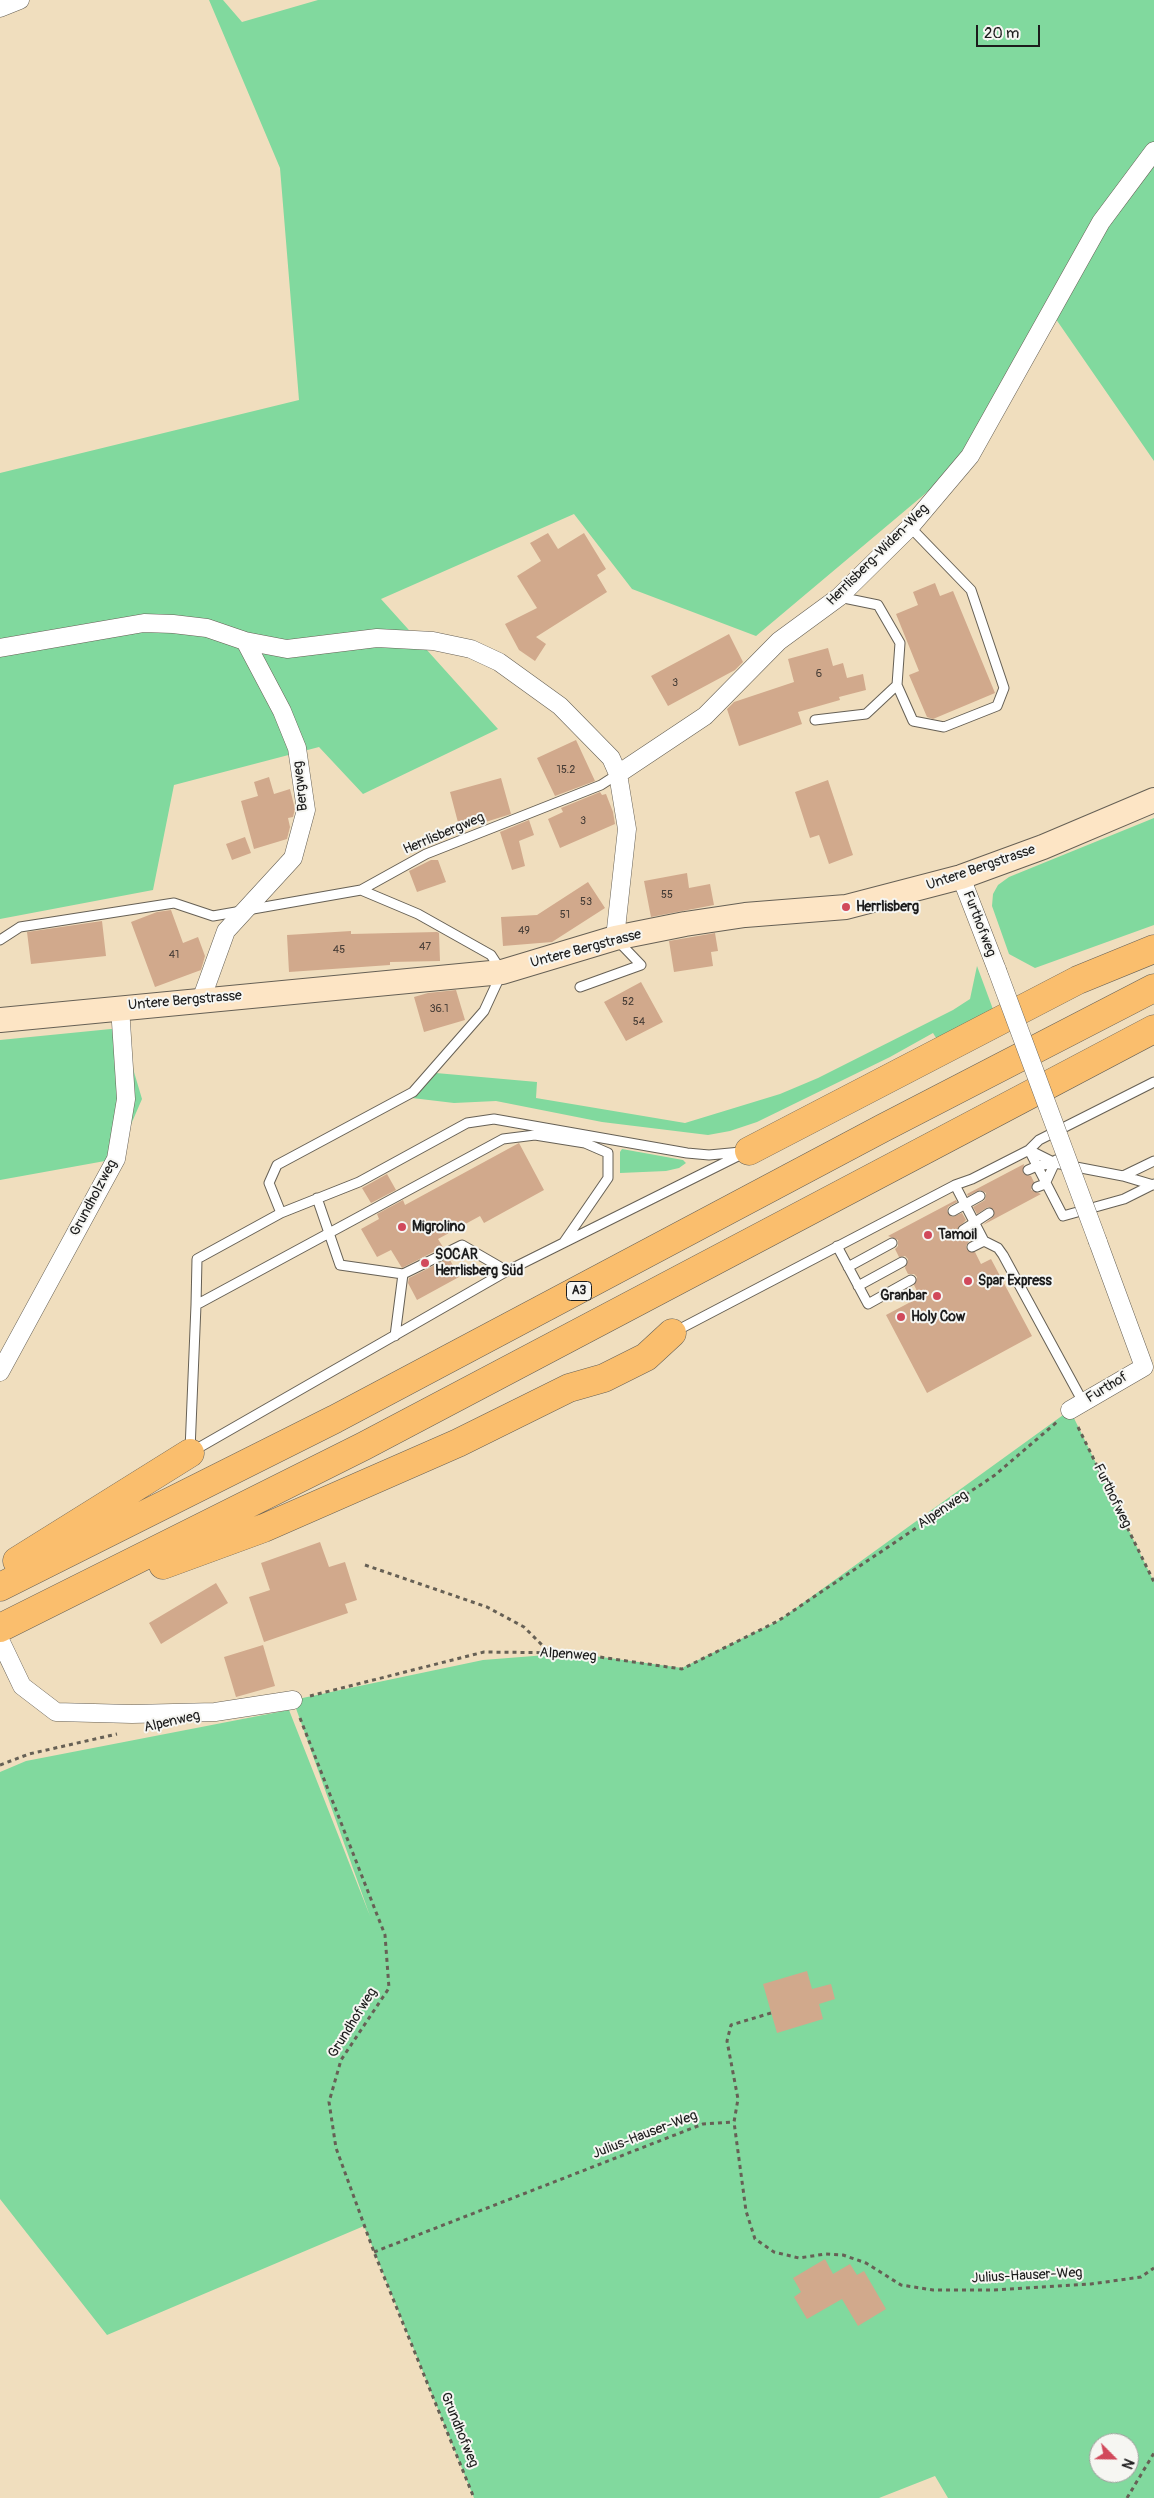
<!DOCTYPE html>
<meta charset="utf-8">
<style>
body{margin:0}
#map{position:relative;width:1154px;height:2498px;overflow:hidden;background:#f0debe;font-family:Pangolin,sans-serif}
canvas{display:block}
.north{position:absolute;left:1089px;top:2433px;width:50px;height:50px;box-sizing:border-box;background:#f6f6f2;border:1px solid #9f9f9c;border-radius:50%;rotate:113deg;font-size:14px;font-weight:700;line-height:20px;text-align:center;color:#1c1c1c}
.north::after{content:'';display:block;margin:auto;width:18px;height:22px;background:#d1495b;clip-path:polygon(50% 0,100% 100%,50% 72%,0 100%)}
.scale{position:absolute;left:976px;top:25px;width:64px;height:22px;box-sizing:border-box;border:2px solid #1c1c1c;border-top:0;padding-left:6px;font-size:15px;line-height:18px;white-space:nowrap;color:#1c1c1c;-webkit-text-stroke:4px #f6f6f2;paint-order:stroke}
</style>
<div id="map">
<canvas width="1154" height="2498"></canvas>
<div class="north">N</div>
<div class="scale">20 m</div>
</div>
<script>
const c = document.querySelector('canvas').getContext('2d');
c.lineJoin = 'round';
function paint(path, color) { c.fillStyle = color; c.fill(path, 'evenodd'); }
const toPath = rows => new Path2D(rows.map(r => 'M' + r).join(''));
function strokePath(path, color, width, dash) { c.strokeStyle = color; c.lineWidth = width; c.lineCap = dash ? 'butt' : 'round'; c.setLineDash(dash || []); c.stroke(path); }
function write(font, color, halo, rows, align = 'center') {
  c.font = font + ' Pangolin,sans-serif'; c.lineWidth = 4; c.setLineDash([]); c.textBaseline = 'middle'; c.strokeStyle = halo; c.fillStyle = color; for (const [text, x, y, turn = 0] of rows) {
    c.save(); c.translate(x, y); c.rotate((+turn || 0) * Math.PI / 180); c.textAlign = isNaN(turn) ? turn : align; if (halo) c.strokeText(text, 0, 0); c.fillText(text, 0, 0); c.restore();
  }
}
const green = toPath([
 [209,0,223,0,242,22,318,0,1154,0,1154,461,1051,312,970,456,756,636,632,589,574,514,381,599,498,729,363,794,319,747,174,785,153,890,0,919,0,473,299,400,280,168],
 [1154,818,1154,925,1035,968,1009,954,992,906,993,894,998,885,1009,877],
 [977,966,994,1012,938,1041,933,1033,890,1057,757,1122,730,1131,708,1135,602,1122,496,1101,454,1103,412,1098,436,1073,537,1082,536,1098,685,1123,780,1094,818,1078,953,1010,970,999],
 [121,1028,142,1099,116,1159,0,1180,0,1040],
 [622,1149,683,1160,686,1163,679,1168,666,1171,620,1173,620,1152],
 [1070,1410,1154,1582,1154,2498,948,2498,935,2476,879,2498,474,2498,364,2226,107,2335,0,2199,0,1772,26,1761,289,1710,370,1916,293,1700,483,1660,572,1653,682,1668,778,1621],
 [1099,2443,1129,2443,1129,2473,1099,2473]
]);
const building = toPath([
 [548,533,558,549,584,533,606,569,597,575,607,592,536,637,546,644,535,661,519,650,505,624,537,608,517,576,541,561,530,543],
 [935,583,940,596,953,591,995,693,933,719,927,717,909,675,919,671,896,614,918,605,913,592],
 [729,634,743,662,735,670,668,706,651,676],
 [828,648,833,666,843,663,847,678,863,674,866,690,839,697,840,700,798,712,802,724,739,746,727,709,734,702,794,682,788,659],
 [576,740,595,781,555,796,537,758],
 [269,777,274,794,290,789,295,809,293,817,288,818,290,827,287,839,254,849,241,801,258,796,254,782],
 [501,778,511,814,460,830,450,792],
 [828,780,853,855,829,864,819,835,810,838,795,792],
 [600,792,602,795,606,794,613,812,615,824,560,848,548,819,563,812,561,808],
 [529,820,534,835,519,841,525,866,512,870,500,832],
 [245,837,251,853,232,860,226,844],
 [431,860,438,860,446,882,417,892,409,871],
 [687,873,689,888,710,884,714,905,651,917,644,881],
 [588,882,605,908,552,942,503,946,501,917,537,915],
 [171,910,183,943,198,937,205,956,201,970,155,987,131,922,157,912],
 [102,921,106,956,31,964,27,932],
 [351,931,351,934,437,932,439,933,440,961,390,962,390,965,289,972,287,935],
 [715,933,718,951,711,952,713,966,674,972,669,941],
 [641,982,663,1022,626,1041,604,1002],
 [456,990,465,1020,424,1032,414,997,428,993],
 [519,1143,544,1190,484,1223,480,1216,438,1239,443,1247,402,1268,391,1250,377,1257,361,1229,379,1219,377,1214,403,1200,405,1205],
 [1024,1164,1023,1173,1031,1176,1034,1182,1031,1190,1041,1194,983,1225,994,1216,994,1210,988,1207,977,1214,973,1207,985,1200,986,1193,980,1190,968,1196,967,1194],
 [387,1174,396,1190,371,1203,362,1188],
 [956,1200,957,1202,948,1207,947,1211,952,1217,962,1213,966,1220,957,1230,960,1235,966,1235,969,1241,966,1246,967,1250,975,1252,981,1264,991,1259,1032,1336,927,1393,886,1315,920,1297,914,1285,917,1277,914,1274,908,1274,905,1268,908,1259,905,1256,899,1257,895,1249,898,1246,898,1240,888,1236],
 [449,1258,459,1277,417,1300,408,1283,409,1278],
 [320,1542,329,1567,345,1562,357,1600,345,1604,348,1613,264,1642,249,1597,270,1590,261,1563],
 [216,1583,228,1603,161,1644,149,1623],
 [263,1645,275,1686,236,1697,224,1657],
 [807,1971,812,1989,831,1984,835,1999,819,2004,823,2019,777,2033,763,1984],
 [825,2259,833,2274,850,2264,857,2275,864,2271,886,2309,858,2326,842,2299,807,2319,794,2297,801,2292,793,2278]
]);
const path = toPath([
 [1078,1427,1154,1582],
 [365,1565,487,1607,524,1627,549,1652],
 [310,1696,484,1652,572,1653,682,1669,778,1621,995,1475,1057,1422],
 [300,1718,385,1935,389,1988,341,2060,329,2102,336,2148,374,2252,474,2498],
 [0,1765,29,1754,117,1734],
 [771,2013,731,2025,727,2041,738,2099,734,2122,746,2211,755,2239,774,2252,799,2258,825,2254,843,2255,866,2263,901,2285,933,2290,992,2290,1091,2284,1141,2277,1154,2268],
 [374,2252,703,2124,734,2122],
 [1127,2498,1154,2453]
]);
const service = toPath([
 [897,685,913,721,944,727,997,706,1004,688,971,590,910,527],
 [815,720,866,714,897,685,900,643,878,605,839,597],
 [0,940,20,927,174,903,213,916,361,890,426,854,601,785,618,774],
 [580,987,641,965,617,940],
 [1029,1150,1063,1216,1124,1199,1154,1184],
 [1029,1150,1055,1163],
 [1028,1170,1037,1166,1055,1163,1123,1176,1154,1161],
 [1123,1176,1153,1185],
 [955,1185,984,1241,998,1248,1003,1255,1083,1402],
 [1037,1187,1045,1184,1056,1160],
 [317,1198,340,1265,403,1274],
 [953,1211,980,1196],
 [281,1213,269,1183,277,1165,413,1092,484,1011,502,972,491,955,418,914,361,890],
 [963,1230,989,1213],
 [837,1246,868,1304,911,1280],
 [972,1247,984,1241],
 [848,1267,892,1243],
 [858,1286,902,1262],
 [196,1305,197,1259,281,1213,359,1182,467,1123,494,1119,687,1153,709,1155,741,1152],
 [674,1332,955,1185,972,1179,1029,1150,1039,1140,1154,1082],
 [395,1336,403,1274,462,1245,507,1271],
 [190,1450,196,1305,503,1139,535,1135,585,1143,608,1153,608,1178,564,1242],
 [193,1451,507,1271,746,1152]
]);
const minor = toPath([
 [0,8,20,0],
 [0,648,144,623,173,624,207,628,245,641,287,649,377,638,433,641,471,649,499,662,560,706,611,758,618,774,627,829,615,938],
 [618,774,705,716,779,641,839,597,910,527,970,456,1101,222,1154,151],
 [961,877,997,970],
 [201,1000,226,931,293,858,306,810,297,748,282,711,245,641],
 [0,1372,116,1159,126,1099,120,1007],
 [1070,1410,1144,1367,1098,1242],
 [0,1640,22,1686,56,1712,132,1714,215,1712,293,1700]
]);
const secondary = toPath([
 [0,1020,502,972,615,938,685,924,745,915,846,907,961,877,1043,847,1154,800]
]);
const motorway = toPath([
 [749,1151,1078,980,1154,949],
 [17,1561,190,1453],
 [163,1565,264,1528,458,1443,569,1388,604,1378,646,1357,672,1333],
 [0,1587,335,1419,883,1128,1154,988],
 [0,1628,364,1446,1154,1029]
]);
const minorBridge = toPath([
 [997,970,1098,1242]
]);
const markers = [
 [846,907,5,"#d1495b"],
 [402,1227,5,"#d1495b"],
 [928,1235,5,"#d1495b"],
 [425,1263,5,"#d1495b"],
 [968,1281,5,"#d1495b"],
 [937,1296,5,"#d1495b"],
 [901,1317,5,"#d1495b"]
];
const numberNames = [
 ["6",819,674],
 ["3",675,683],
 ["15.2",566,770],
 ["3",583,821],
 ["55",667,895],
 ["53",586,902],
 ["51",565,915],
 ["49",524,931],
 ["47",425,947],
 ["45",339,950],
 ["41",174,955],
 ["52",628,1002],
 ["36.1",439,1009],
 ["54",639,1022]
];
const shields = [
 [579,1291,25]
];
const shieldNames = [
 ["A3",579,1291]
];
const streetNames = [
 ["Herrlisberg-Widen-Weg",878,555,-45],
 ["Bergweg",301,786,-96],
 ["Herrlisbergweg",444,834,-23],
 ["Untere Bergstrasse",981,868,-19],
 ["Furthofweg",979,924,69],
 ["Untere Bergstrasse",586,949,-15],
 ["Untere Bergstrasse",185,1001,-5],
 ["Grundholzweg",94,1198,-62],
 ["Furthof",1107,1388,-31],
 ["Furthofweg",1112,1496,64],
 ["Alpenweg",943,1510,-34],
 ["Alpenweg",568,1655,4],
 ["Alpenweg",172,1722,-13],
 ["Grundhofweg",353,2023,-58],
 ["Julius-Hauser-Weg",645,2135,-21],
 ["Julius-Hauser-Weg",1027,2276,-3],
 ["Grundhofweg",459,2430,68]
];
const poiNames = [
 ["Herrlisberg",856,907],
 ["Migrolino",412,1227],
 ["Tamoil",938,1235],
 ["SOCAR",435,1255],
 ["Herrlisberg Süd",435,1271],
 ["Spar Express",978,1281],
 ["Granbar",927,1296,"right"],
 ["Holy Cow",911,1317]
];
paint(green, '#81d99e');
paint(building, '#d1a98c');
strokePath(service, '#666055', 11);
strokePath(minor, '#666055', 19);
strokePath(secondary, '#666055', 26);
strokePath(motorway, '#666055', 29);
strokePath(path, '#666055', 3, [4, 4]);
strokePath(service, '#fff', 9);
strokePath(minor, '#fff', 18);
strokePath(secondary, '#fde5c5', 24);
strokePath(motorway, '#fabe6d', 28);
strokePath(minorBridge, '#666055', 19, []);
strokePath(minorBridge, '#fff', 18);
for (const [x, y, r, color] of markers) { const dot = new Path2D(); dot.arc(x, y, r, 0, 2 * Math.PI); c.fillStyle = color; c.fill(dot); strokePath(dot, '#f6f6f2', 2); }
write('11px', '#493f38', null, numberNames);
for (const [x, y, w] of shields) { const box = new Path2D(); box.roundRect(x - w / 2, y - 9.5, w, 19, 4); c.fillStyle = '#f6f6f2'; c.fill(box); strokePath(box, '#1c1c1c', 1); }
write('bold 12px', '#1c1c1c', null, shieldNames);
write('14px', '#1c1c1c', '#f6f6f2', streetNames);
write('bold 14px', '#1c1c1c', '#f6f6f2', poiNames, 'left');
</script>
